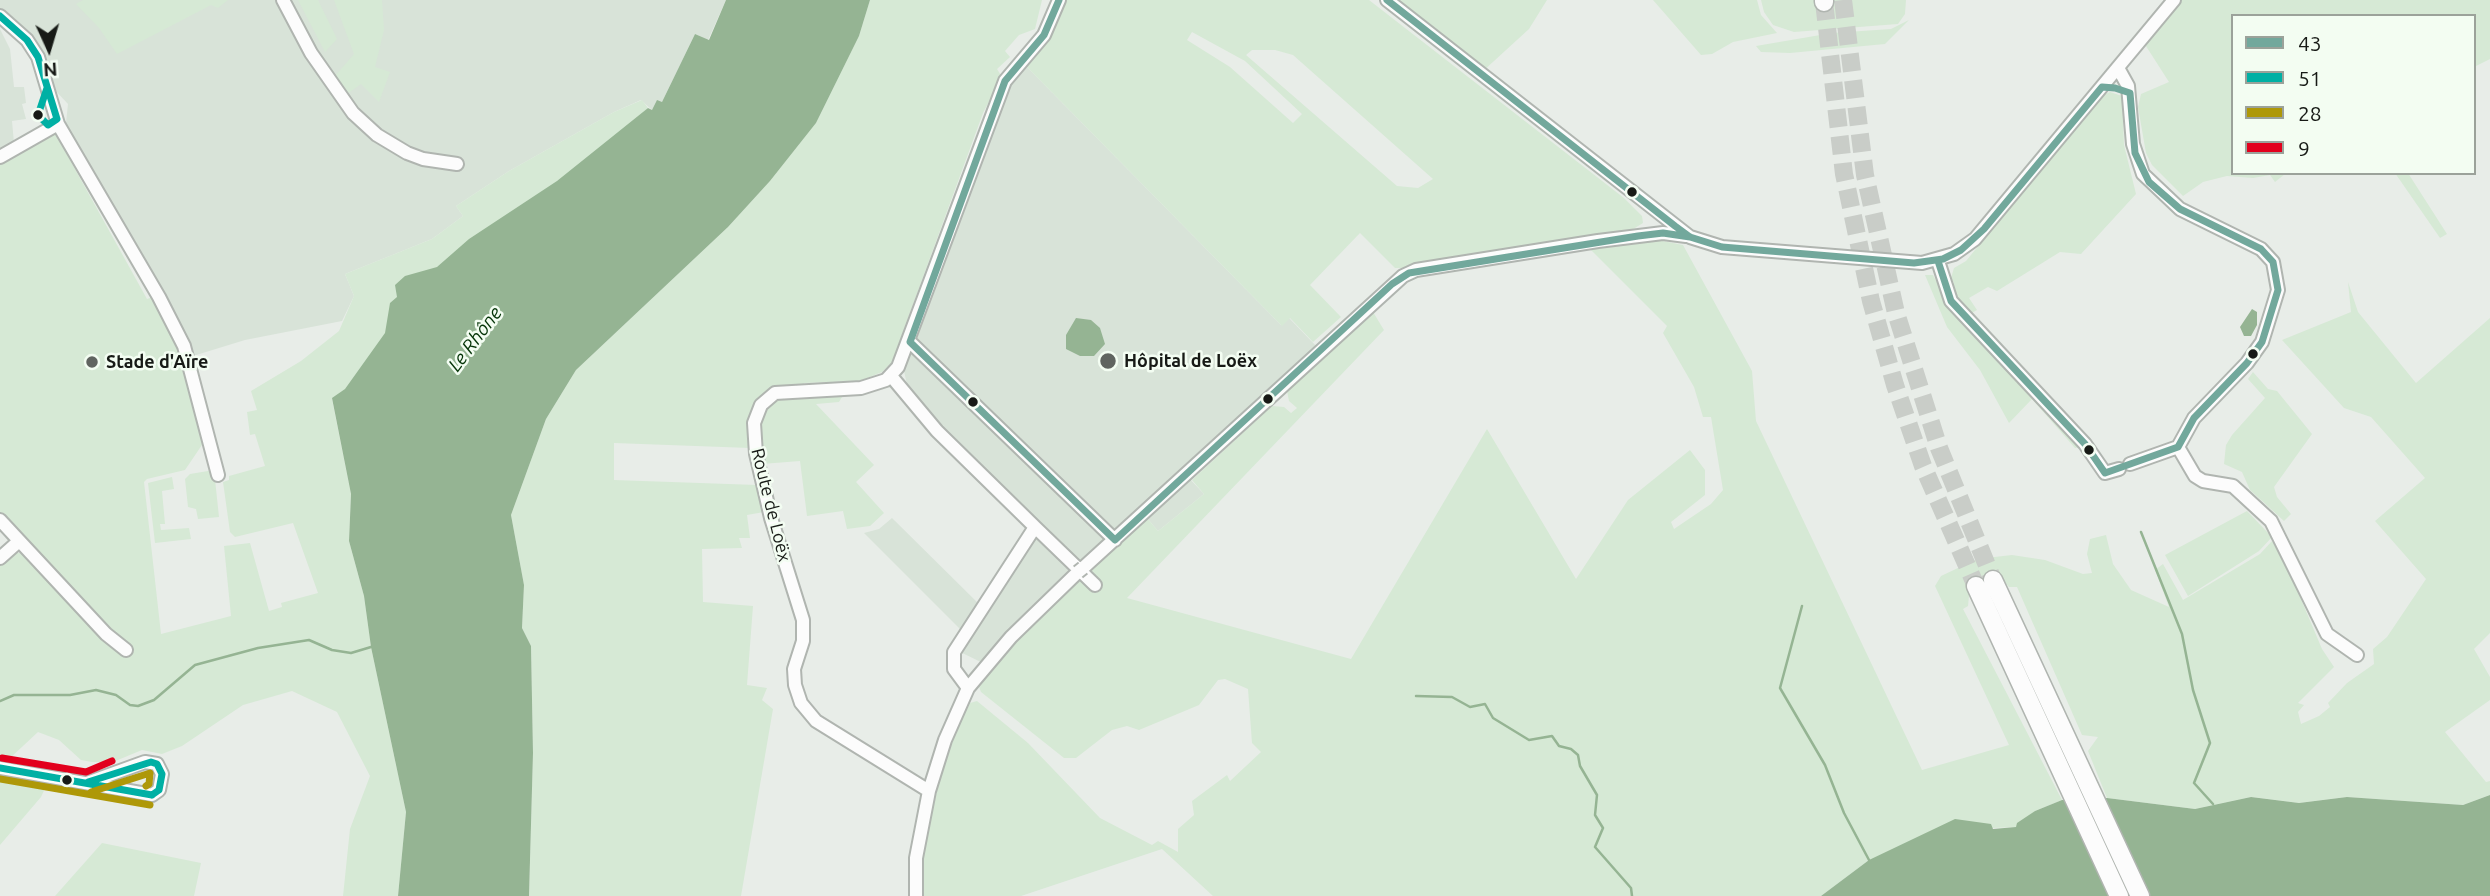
<!DOCTYPE html>
<meta charset="utf-8">
<style>
body{margin:0}
#map{position:relative;width:2490px;height:896px;overflow:hidden;background:#e8ede8;font-family:Ubuntu,sans-serif}
canvas{display:block}
.legend{position:absolute;left:2231px;top:14px;width:245px;height:161px;box-sizing:border-box;background:#f3fdf2;border:2px solid #9ba29a;margin:0;padding:9px 12px;list-style:none;font-size:21px;color:#171a16}
.legend li{display:flex;align-items:center;gap:14px;height:35px}
.legend b{width:35px;border:2px solid #9ba29a}
.north{position:absolute;left:14px;top:14px;width:70px;height:70px;-webkit-text-stroke:5px #f3fdf2;paint-order:stroke;rotate:176deg;font-size:19px;font-weight:700;line-height:28px;text-align:center;color:#171a16}
.north::after{content:'';display:block;margin:auto;width:24px;height:32px;background:#171a16;clip-path:polygon(50% 0,100% 100%,50% 72%,0 100%)}
</style>
<div id="map">
<canvas width="2490" height="896"></canvas>
<ul class="legend">
<li><b style="height:9px;background:#72a89c"></b>43</li>
<li><b style="height:9px;background:#00b0a4"></b>51</li>
<li><b style="height:9px;background:#ae9808"></b>28</li>
<li><b style="height:9px;background:#e2001d"></b>9</li>
</ul>
<div class="north">N</div>
</div>
<script>
const c = document.querySelector('canvas').getContext('2d');
c.lineJoin = 'round';
function paint(path, color) { c.fillStyle = color; c.fill(path, 'evenodd'); }
const toPath = rows => new Path2D(rows.map(r => 'M' + r).join(''));
function strokePath(path, color, width, dash) { c.strokeStyle = color; c.lineWidth = width; c.lineCap = dash ? 'butt' : 'round'; c.setLineDash(dash || []); c.stroke(path); }
function write(font, color, halo, rows, align = 'center') {
  c.font = font + ' Ubuntu,sans-serif'; c.lineWidth = 5; c.setLineDash([]); c.textBaseline = 'middle'; c.strokeStyle = halo; c.fillStyle = color; for (const [text, x, y, turn = 0] of rows) {
    c.save(); c.translate(x, y); c.rotate((+turn || 0) * Math.PI / 180); c.textAlign = isNaN(turn) ? turn : align; if (halo) c.strokeText(text, 0, 0); c.fillText(text, 0, 0); c.restore();
  }
}
const built = toPath([
 [0,0,726,0,708,40,695,34,662,102,652,110,641,100,614,112,509,171,456,206,463,216,432,239,345,274,354,296,342,321,245,340,193,356,70,133,66,123,68,104,53,88,36,43,14,18,0,10],
 [0,29,10,49,14,87,24,87,26,103,22,104,26,119,12,121,14,143,0,150],
 [1024,64,1281,325,1289,318,1320,350,1186,475,1204,494,1158,531,1147,518,1106,553,991,667,950,647,961,630,864,533,879,529,892,518,980,605,1030,522,937,431,942,426,908,389,904,371,1010,79]
]);
const green = toPath([
 [83,0,228,0,218,8,211,5,117,54,99,28,76,4],
 [298,0,318,0,337,39,325,52],
 [334,0,382,0,384,30,375,67,390,72,379,102,361,84,347,94,335,76,354,54],
 [870,0,1042,0,1035,29,1019,35,1005,51,1010,57,997,69,1002,77,983,113,892,362,882,372,860,381,804,383,806,395,842,397,839,402,816,404,874,465,856,482,884,513,870,526,847,529,843,511,807,516,800,461,762,464,750,448,614,443,614,480,757,485,764,512,747,515,750,538,739,538,742,548,702,549,703,602,753,606,747,685,767,688,762,700,773,709,741,896,529,896,533,753,531,646,522,628,524,585,511,515,546,419,576,370,728,227,770,181,816,123,859,36],
 [1065,0,1369,0,1624,198,1642,216,1643,223,1630,231,1409,268,1395,268,1360,233,1310,285,1341,317,1313,342,1290,318,1282,326,1024,64,1053,33],
 [1192,32,1245,61,1302,114,1293,123,1230,67,1187,40],
 [1252,50,1275,50,1293,55,1433,179,1418,188,1397,186,1246,55],
 [1394,0,1547,0,1529,29,1482,72],
 [1653,0,1757,0,1761,15,1777,33,1733,42,1712,54,1701,55],
 [1761,0,1815,0,1818,3,1827,0,1906,0,1905,14,1898,24,1794,32,1773,25,1764,12],
 [2180,0,2490,0,2490,59,2474,67,2474,16,2233,16,2233,173,2285,174,2275,182,2270,175,2253,178,2227,176,2203,182,2183,196,2152,165,2146,153,2138,107,2141,94,2169,82,2144,43],
 [1909,20,1885,44,1790,53,1761,52,1756,46,1832,33,1891,29],
 [2110,92,2122,96,2124,145,2136,194,2081,254,2060,252,1997,291,1988,287,1969,298,1977,310,1970,314,1950,288,1954,283,1951,278,1954,268,1966,261,2101,96],
 [642,100,648,108,371,372,332,399,351,494,349,541,364,596,371,647,406,812,398,896,343,896,350,829,370,776,337,712,292,691,243,705,182,746,162,754,142,750,113,762,92,762,81,760,59,740,38,732,8,760,0,760,0,565,13,553,26,553,0,513,0,164,55,133,147,299,153,297,180,351,204,442,185,470,147,479,144,482,161,634,231,616,224,546,250,543,269,611,282,607,281,603,318,593,293,523,235,537,230,532,223,482,229,480,229,476,265,466,255,434,250,435,247,412,257,410,251,391,301,361,339,331,354,296,345,274,432,239,463,216,456,206,509,171,614,112],
 [2395,173,2408,173,2447,234,2440,238],
 [1630,241,1663,241,1683,245,1752,371,1756,421,1922,770,2009,745,1935,586,1941,576,1977,559,2012,555,2045,560,2083,574,2092,573,2087,554,2090,539,2106,535,2113,564,2131,590,2169,607,2155,570,2163,564,2183,600,2260,554,2272,541,2287,566,2322,649,2334,667,2298,703,2304,705,2298,712,2301,724,2319,716,2330,707,2328,703,2347,683,2374,664,2373,649,2387,637,2426,579,2375,521,2425,478,2371,417,2344,408,2282,340,2351,312,2348,282,2358,312,2416,383,2490,318,2490,633,2474,649,2490,677,2490,700,2445,732,2486,782,2490,781,2490,795,2463,805,2347,797,2299,803,2251,797,2195,809,2107,798,2088,751,2098,737,2082,735,2017,587,2009,587,2001,578,1983,588,1970,585,1968,606,1963,609,2062,800,2035,811,2016,827,1992,828,1869,860,1821,896,1213,896,1162,849,1021,896,921,896,919,873,939,781,954,735,970,703,977,701,1028,743,1100,818,1152,845,1158,841,1178,852,1178,829,1194,815,1192,801,1227,775,1230,781,1261,752,1252,743,1248,689,1225,679,1218,680,1199,705,1139,730,1127,726,1112,730,1076,758,1064,758,981,692,978,684,1016,638,1147,518,1158,531,1204,494,1192,480,1272,406,1284,407,1291,413,1297,408,1289,401,1287,391,1373,312,1384,330,1127,598,1351,659,1487,429,1576,579,1628,500,1690,450,1705,470,1705,495,1671,522,1674,529,1711,504,1723,490,1711,417,1703,417,1694,387,1663,333,1667,326,1588,247],
 [1925,275,1933,275,1951,309,2081,447,2075,448,2032,399,2009,423,1980,370,1947,327],
 [2253,372,2268,389,2277,391,2312,434,2274,487,2277,497,2291,514,2284,521,2250,490,2242,472,2224,464,2226,445,2232,435,2265,398,2248,379],
 [214,470,219,517,198,519,196,509,188,507,185,479,190,474],
 [172,477,174,489,162,491,165,524,160,524,161,530,189,528,191,539,155,543,148,483],
 [2247,511,2272,537,2259,551,2188,596,2165,555],
 [0,774,48,782,41,797,0,845],
 [102,843,201,863,194,896,55,896]
]);
const water = toPath([
 [726,0,870,0,859,36,816,123,770,181,728,227,576,370,546,419,511,515,524,585,522,628,531,646,533,753,529,896,398,896,406,812,371,647,364,596,349,541,351,494,332,398,345,389,385,333,390,303,397,297,395,285,405,276,437,267,469,239,557,181,648,108,652,110,657,100,662,102,695,34,709,40],
 [2252,309,2257,312,2257,325,2251,336,2244,336,2240,327],
 [1076,318,1091,320,1100,328,1105,344,1094,356,1080,356,1066,349,1066,335],
 [2490,795,2490,896,1821,896,1869,860,1955,819,1991,824,1993,829,2016,827,2017,823,2035,811,2062,800,2107,798,2195,809,2251,797,2299,803,2347,797,2463,805]
]);
const stream = toPath([
 [2141,532,2182,634,2193,690,2210,743,2194,783,2213,804],
 [1802,606,1780,688,1825,765,1844,813,1869,860],
 [1416,696,1452,697,1470,707,1485,704,1493,718,1529,740,1552,736,1559,746,1571,749,1578,755,1580,766,1597,795,1595,815,1603,828,1595,847,1631,888,1632,896],
 [0,701,14,695,70,695,96,690,116,695,130,705,138,706,154,700,195,665,258,648,309,640,332,650,351,653,371,647]
]);
const highwayTunnel = toPath([
 [1843,0,1865,175,1896,313,1939,448,1993,580],
 [1824,2,1844,174,1871,301,1895,385,1923,466,1976,586]
]);
const minor = toPath([
 [283,0,311,53,353,113,377,135,407,153,423,159,457,164],
 [1387,0,1690,237,1722,247,1922,263,1954,254,1975,239,2174,0],
 [0,16,27,40,38,57,58,124,159,297,184,346,218,475],
 [2118,68,2128,86,2133,144,2143,174,2180,209,2261,249,2273,262,2278,290,2262,342,2247,363,2194,418,2178,447,2130,464],
 [0,157,58,124],
 [1938,261,1951,301,2085,444,2105,473,2119,469],
 [910,342,1115,540],
 [891,376,937,431,1035,527,954,652,954,669,968,688],
 [2178,447,2195,476,2203,481,2233,486,2271,521,2327,634,2357,655],
 [0,520,106,634,126,650],
 [1035,527,1095,585],
 [0,558,18,542],
 [1083,568,1403,276,1416,270,1598,241,1663,233,1686,236],
 [0,768,152,795,159,790,162,774,157,764,145,762,87,783],
 [929,791,816,721,801,703,795,685,794,669,803,641,803,620,771,518,756,454,754,423,761,405,775,393,861,388,886,380,898,367,1005,81,1044,35,1059,0],
 [916,896,916,858,929,791,945,740,968,688,1011,637,1078,572]
]);
const highway = toPath([
 [1824,0,1824,2],
 [1993,580,2140,896],
 [1976,586,2119,896]
]);
const minorBridge = toPath([
 [1078,572,1083,568]
]);
const bus1 = toPath([
 [1059,0,1044,35,1005,81,910,342,1115,540,1392,284,1409,273,1638,236,1663,233,1690,237],
 [1387,0,1675,226,1690,237,1722,247,1914,263,1943,259,1961,250,1984,229,2102,87,2115,88,2130,93,2135,153,2149,182,2180,209,2261,249,2273,262,2278,290,2262,342,2247,363,2194,418,2178,447,2105,473,2085,444,1951,301,1938,261]
]);
const bus2 = toPath([
 [0,16,27,40,38,57,57,119,48,125,38,115,47,88],
 [0,768,152,795],
 [88,782,151,762,157,764,162,774,159,790,152,795]
]);
const bus3 = toPath([
 [0,779,150,805],
 [91,792,150,773,149,784,146,786]
]);
const bus4 = toPath([
 [2,758,86,772,112,761]
]);
const markers = [
 [38,115,6,"#171a16"],
 [1632,192,6,"#171a16"],
 [2253,354,6,"#171a16"],
 [1108,361,9,"#606460"],
 [92,362,7,"#606460"],
 [1268,399,6,"#171a16"],
 [973,402,6,"#171a16"],
 [2089,450,6,"#171a16"],
 [67,780,6,"#171a16"]
];
const poiNames = [
 ["Hôpital de Loëx",1124,361],
 ["Stade d'Aïre",106,362]
];
const streetNames = [
 ["Route de Loëx",771,505,76]
];
const waterNames = [
 ["Le Rhône",475,339,-53]
];
paint(built, '#d8e3d8');
paint(green, '#d6e9d5');
paint(water, '#95b493');
strokePath(stream, '#95b493', 2.5);
strokePath(highwayTunnel, '#c9cdc8', 18, [18, 9]);
strokePath(minor, '#b0b5b0', 16);
strokePath(highway, '#b0b5b0', 21);
strokePath(minor, '#fcfcfc', 12);
strokePath(highway, '#fcfcfc', 18);
strokePath(minorBridge, '#b0b5b0', 16, []);
strokePath(minorBridge, '#fcfcfc', 12);
strokePath(bus1, '#72a89c', 7);
strokePath(bus2, '#00b0a4', 7);
strokePath(bus3, '#ae9808', 7);
strokePath(bus4, '#e2001d', 7);
for (const [x, y, r, color] of markers) { const dot = new Path2D(); dot.arc(x, y, r, 0, 2 * Math.PI); c.fillStyle = color; c.fill(dot); strokePath(dot, '#f3fdf2', 2.5); }
write('bold 18px', '#171a16', '#f3fdf2', poiNames, 'left');
write('18px', '#171a16', '#f3fdf2', streetNames);
write('italic 19px', '#043407', '#f3fdf2', waterNames);
</script>
